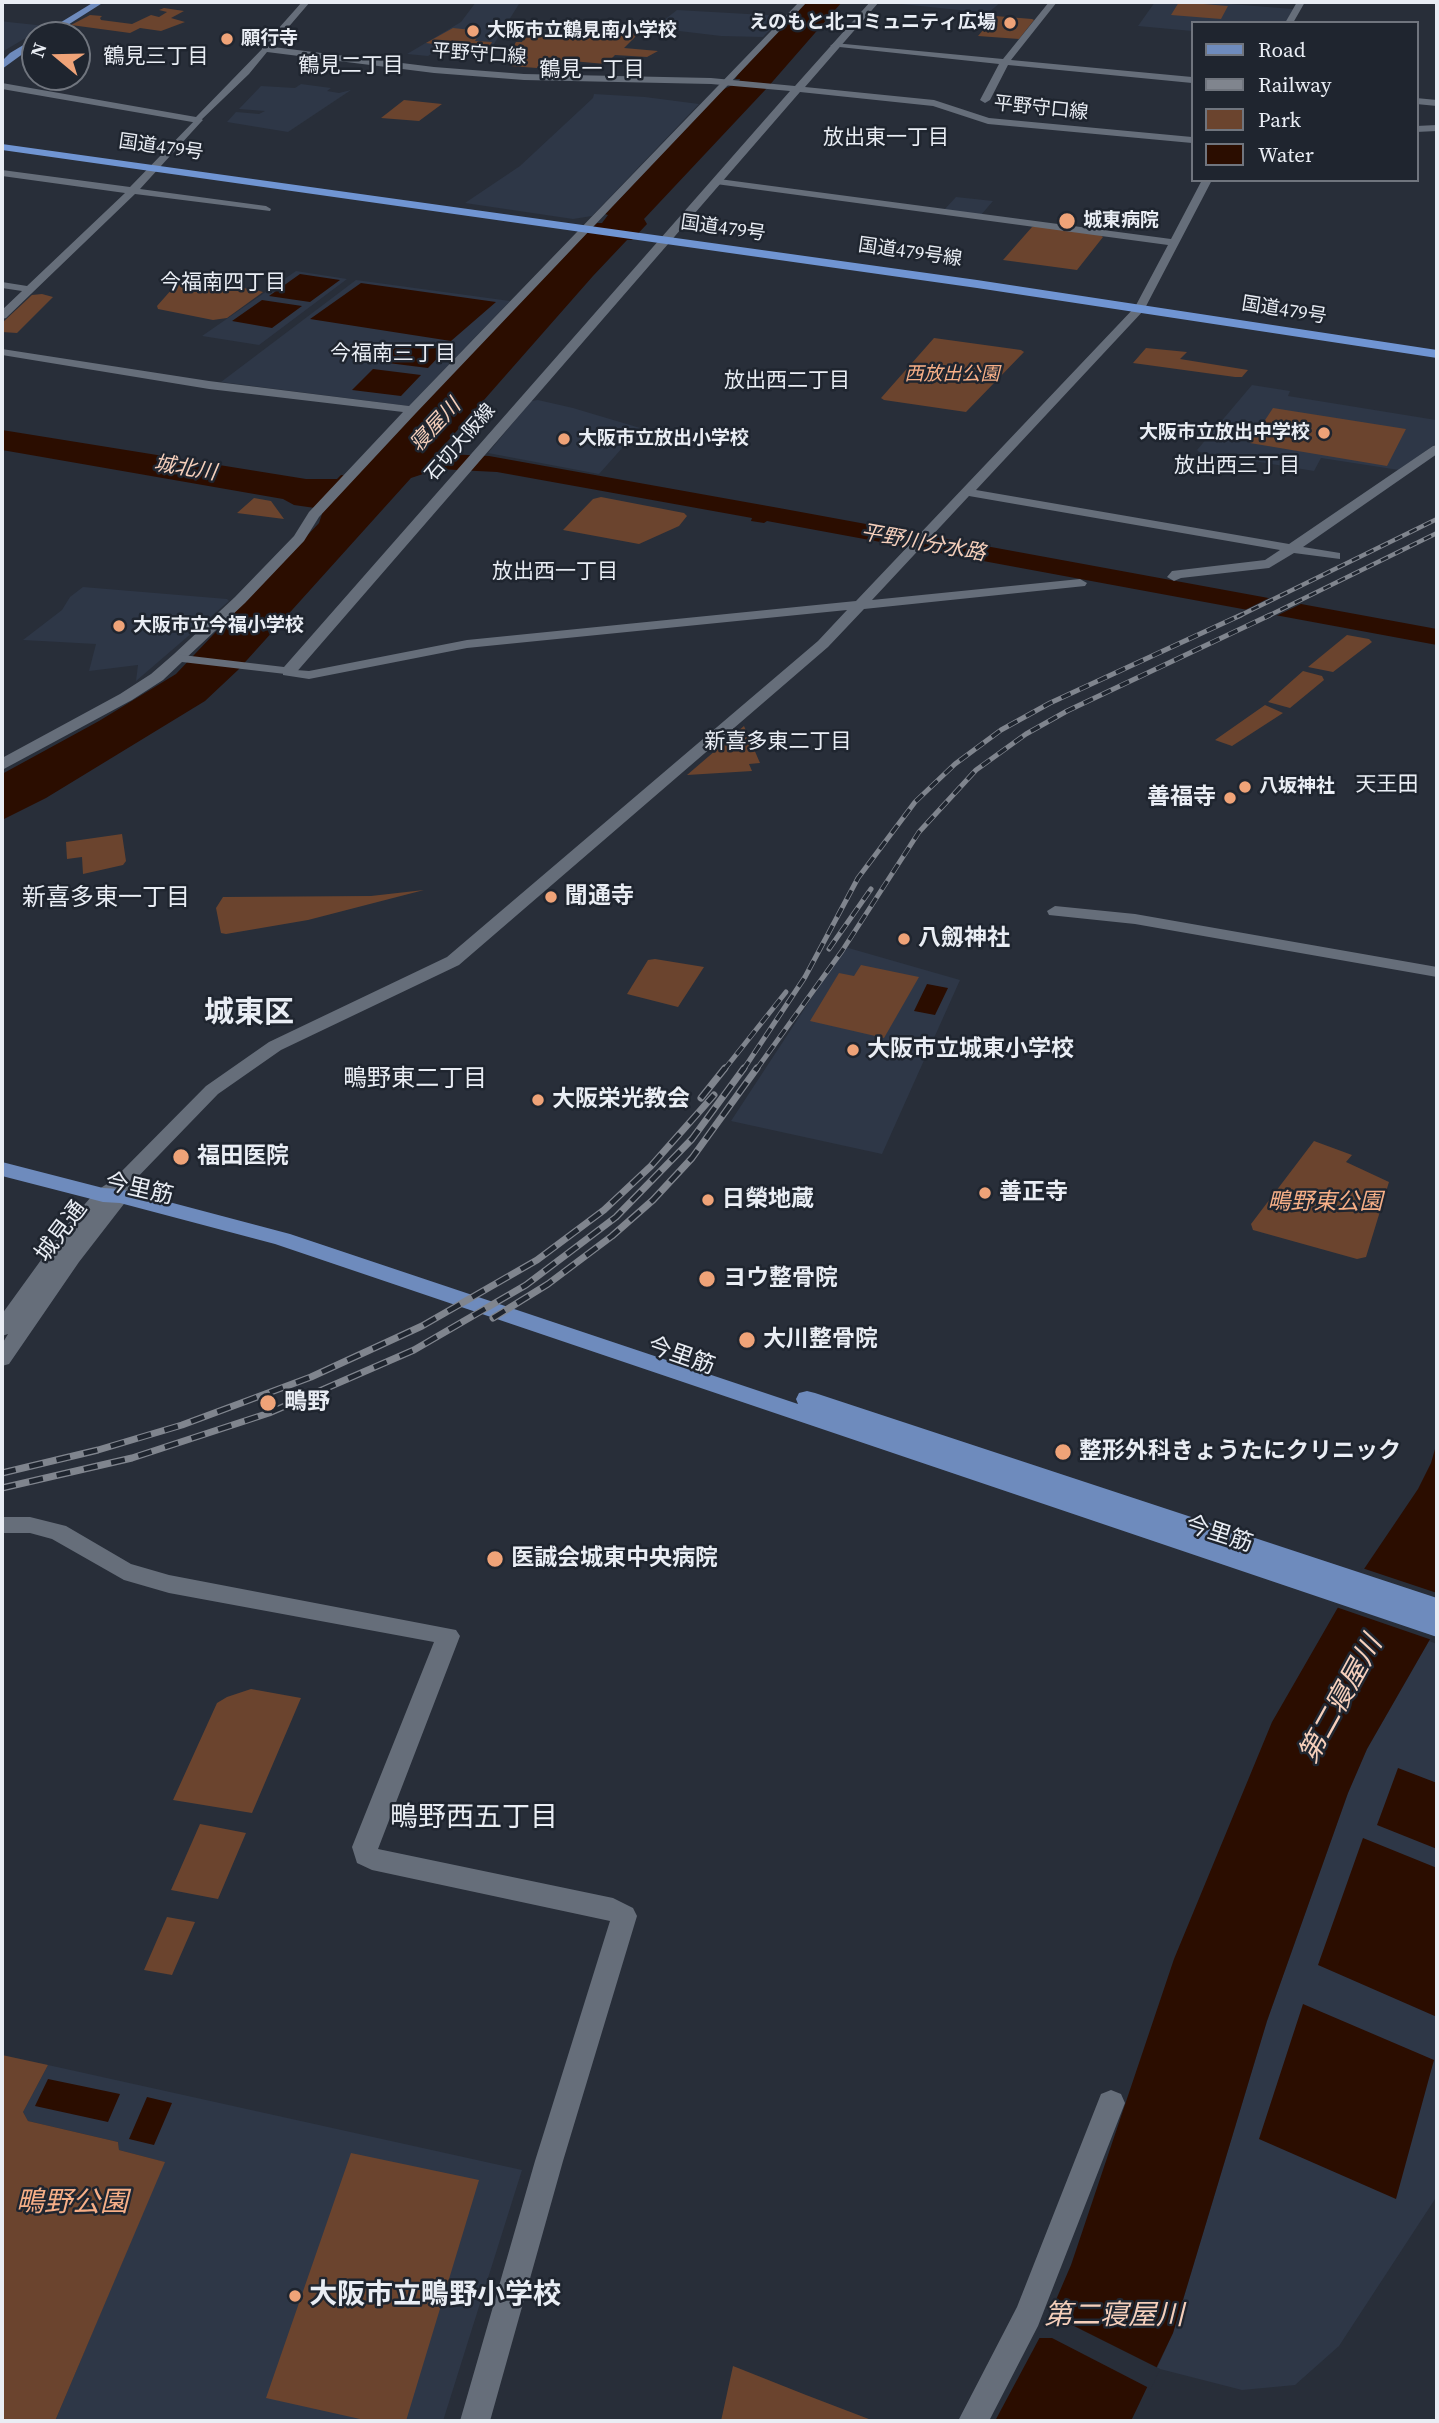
<!DOCTYPE html>
<meta charset="utf-8">
<style>
body{margin:0}
#map{position:relative;width:1439px;height:2423px;overflow:hidden;background:#282e39;font-family:"Source Serif 4",serif}
canvas{display:block}
.frame{position:absolute;inset:0;border:4px solid #e9edf4;pointer-events:none}
.legend{position:absolute;left:1191px;top:21px;width:228px;height:161px;box-sizing:border-box;background:#1f252f;border:2px solid #70757e;margin:0;padding:9px 12px;list-style:none;font-size:21px;color:#e9edf4}
.legend li{display:flex;align-items:center;gap:14px;height:35px}
.legend b{width:35px;border:2px solid #70757e}
.north{position:absolute;left:21px;top:21px;width:70px;height:70px;box-sizing:border-box;background:#1f252f;border:2px solid #70757e;border-radius:50%;rotate:289deg;font-size:19px;font-weight:700;line-height:28px;text-align:center;color:#e9edf4}
.north::after{content:'';display:block;margin:auto;width:24px;height:32px;background:#efa378;clip-path:polygon(50% 0,100% 100%,50% 72%,0 100%)}
</style>
<div id="map">
<canvas width="1439" height="2423"></canvas>
<div class="frame"></div>
<ul class="legend">
<li><b style="height:9px;background:#6e8bbd"></b>Road</li>
<li><b style="height:9px;background:#80858e"></b>Railway</li>
<li><b style="height:19px;background:#6b442e"></b>Park</li>
<li><b style="height:19px;background:#2b0d00"></b>Water</li>
</ul>
<div class="north">N</div>
</div>
<script>
const c = document.querySelector('canvas').getContext('2d');
c.lineJoin = 'round';
function paint(path, color) { c.fillStyle = color; c.fill(path, 'evenodd'); }
const toPath = rows => new Path2D(rows.map(r => 'M' + r).join(''));
function strokePath(path, color, width, dash) { c.strokeStyle = color; c.lineWidth = width; c.lineCap = dash ? 'butt' : 'round'; c.setLineDash(dash || []); c.stroke(path); }
function write(font, color, halo, rows, align = 'center') {
  c.font = font + ' "Source Serif 4","Noto Sans JP",serif'; c.lineWidth = 5; c.setLineDash([]); c.textBaseline = 'middle'; c.strokeStyle = halo; c.fillStyle = color; for (const [text, x, y, turn = 0] of rows) {
    c.save(); c.translate(x, y); c.rotate((+turn || 0) * Math.PI / 180); c.textAlign = isNaN(turn) ? turn : align; if (halo) c.strokeText(text, 0, 0); c.fillText(text, 0, 0); c.restore();
  }
}
const built = toPath([
 [476,2,519,4,487,55,437,50,428,56,407,54,461,22],
 [882,2,1001,2,988,13],
 [1155,2,1205,2,1293,9,1286,23,1192,23,1192,31,1138,26],
 [677,10,783,16,763,37,721,36,654,28],
 [2,21,8,22,46,26,2,52],
 [301,84,331,88,327,91,339,93,351,90,288,132,227,122,236,112,259,114,265,111,239,109,261,86,295,88],
 [594,94,645,97,699,104,592,216,573,219,465,203,520,166,593,98],
 [956,197,993,201,981,215,944,210],
 [296,271,347,279,259,345,202,336],
 [356,280,510,301,409,406,221,382],
 [1252,385,1290,391,1288,396,1436,420,1437,443,1399,470,1321,458,1314,471,1199,452,1197,450],
 [538,400,573,408,640,428,599,474,488,453,531,401],
 [83,587,227,599,229,601,136,681,138,665,89,671,96,644,23,640,62,610,70,597],
 [845,947,960,980,882,1154,731,1121],
 [1429,1641,1437,1644,1437,2196,1339,2346,1295,2385,1242,2390,1160,2369,1157,2368,1173,2333,1267,2021,1348,1793,1367,1749],
 [48,2065,522,2170,443,2421,55,2421,164,2162,119,2150,118,2142,28,2121,23,2112]
]);
const green = toPath([
 [1179,2,1228,6,1221,19,1171,15],
 [164,8,184,11,171,18,185,22,161,31,140,28,130,33,71,25,90,15,102,16,100,18,101,20,132,24,151,15,159,17,167,12,159,10],
 [995,16,1032,19,1034,20,1019,39,978,36],
 [453,28,481,31,475,41,492,42,486,53,434,50,440,45,426,43],
 [526,33,639,33,624,48,658,51,647,57,615,55,606,64,548,59,537,68,510,66,506,60,516,42,522,42],
 [404,100,442,104,419,121,381,118],
 [1036,226,1100,235,1103,237,1077,270,1003,260,1032,227],
 [185,279,256,290,263,292,227,318,213,320,158,309,157,306,180,280],
 [42,294,53,297,17,333,2,332,2,323,32,295],
 [934,338,1021,350,1024,352,966,412,884,400,881,398],
 [1146,348,1187,352,1180,359,1248,370,1242,377,1235,377,1133,363],
 [1273,408,1406,429,1387,466,1250,443],
 [601,497,684,513,687,516,679,526,639,544,563,530,593,499],
 [254,498,271,501,284,519,237,513],
 [1347,635,1369,639,1372,642,1333,672,1308,667],
 [1303,671,1322,676,1324,680,1290,708,1268,702],
 [1265,705,1283,713,1232,746,1215,740],
 [744,726,760,763,749,764,752,771,687,775],
 [122,834,126,861,123,865,83,874,82,857,67,859,66,842],
 [424,890,308,920,226,934,221,933,216,908,223,897,371,896],
 [655,959,704,967,678,1007,627,994,648,960],
 [861,965,919,977,884,1038,810,1021,839,973,854,976],
 [1314,1141,1352,1155,1346,1162,1389,1182,1366,1257,1357,1259,1253,1230,1251,1224],
 [251,1689,301,1698,252,1813,173,1800,217,1703,227,1697],
 [200,1824,246,1833,218,1899,171,1890],
 [167,1917,195,1922,172,1975,144,1970],
 [2,2055,48,2065,23,2112,28,2121,118,2142,119,2150,165,2162,55,2421,2,2419],
 [351,2153,479,2180,406,2421,369,2421,266,2398],
 [733,2366,806,2395,874,2421,721,2421]
]);
const water = toPath([
 [806,2,842,2,767,88,644,219,647,224,632,240,627,240,593,276,440,450,447,454,489,456,779,508,1437,629,1437,645,767,521,764,523,751,521,752,518,497,472,438,469,411,478,238,670,205,701,46,798,2,820,2,774,99,721,176,674,319,523,322,514,315,508,294,505,283,499,2,450,2,430,306,479,337,479,341,475,349,476,582,237,597,223,602,223,608,215,605,214,722,90,739,82,740,79,735,79,742,68],
 [300,274,340,280,310,302,269,296],
 [361,283,496,302,451,341,310,319],
 [262,300,302,306,272,328,232,321],
 [400,343,447,348,428,368,380,362],
 [373,369,421,375,401,396,352,390],
 [927,984,948,988,935,1015,914,1011],
 [1437,1442,1437,1627,1367,1749,1348,1793,1267,2021,1173,2333,1131,2421,995,2421,1040,2337,1071,2265,1174,1959,1272,1722,1337,1609,1418,1489,1431,1463],
 [1398,1768,1437,1783,1437,1849,1377,1825],
 [1363,1838,1437,1868,1437,2017,1318,1965],
 [1303,2004,1434,2060,1396,2199,1259,2139],
 [48,2079,120,2094,108,2122,35,2106],
 [147,2097,172,2103,154,2145,129,2139]
]);
const pier = toPath([
 [1273,596,1305,602,1272,618,1241,612],
 [1362,1568,1437,1593,1437,1631,1432,1640,1336,1607],
 [1050,2307,1060,2319,1160,2369,1151,2389,1052,2338,1036,2338]
]);
const tertiary = toPath([
 [302,2,310,2,268,51,262,51,262,47,302,2],
 [799,2,807,2,416,413,319,517,304,541,245,603,184,660,174,660,174,654,235,597,294,536,309,512,403,412,209,389,2,355,2,349,209,381,409,406,799,2],
 [1049,2,1057,2,1011,60,1192,77,1192,83,1008,65,990,100,985,103,980,100,999,64,830,46,834,43,1003,59,1049,2],
 [1297,2,1305,2,1293,23,1285,23,1297,2],
 [1416,98,1437,100,1437,106,1416,104,1416,98],
 [198,117,203,120,201,122,140,189,266,206,271,209,270,211,135,194,6,318,2,319,2,310,22,291,2,288,2,282,27,286,125,193,2,176,2,170,130,187,198,117],
 [719,179,1171,239,1202,180,1212,180,1144,310,976,490,1289,544,1433,446,1437,445,1437,454,1303,547,1340,553,1340,559,1294,553,1269,568,1181,578,1174,581,1167,577,1172,571,1265,560,1280,550,969,496,872,600,1080,579,1087,583,1085,586,864,609,828,647,459,965,281,1050,218,1094,130,1185,127,1200,79,1262,9,1364,2,1366,2,1344,8,1334,2,1336,2,1314,62,1231,96,1191,113,1180,206,1086,269,1042,447,957,818,641,847,610,467,648,309,679,283,675,283,669,309,671,467,640,856,601,1135,307,1168,245,716,184,716,180,719,179],
 [1055,906,1135,914,1437,967,1437,977,1135,924,1049,915,1047,911,1055,906],
 [2,1517,30,1517,66,1526,131,1564,169,1575,456,1630,460,1636,378,1849,613,1898,633,1908,637,1916,563,2161,490,2421,460,2421,535,2161,610,1921,372,1870,357,1863,352,1847,434,1642,169,1593,124,1580,52,1539,30,1533,2,1533,2,1517],
 [1111,2090,1121,2094,1125,2103,1038,2326,989,2421,958,2421,1017,2307,1101,2094,1111,2090]
]);
const secondary = toPath([
 [870,2,879,2,805,87,934,100,989,118,1192,137,1192,143,988,124,933,106,800,92,294,675,182,662,163,680,132,700,2,770,2,758,120,694,151,674,174,654,284,667,790,91,711,84,524,80,434,73,267,52,249,74,198,123,2,89,2,83,196,117,265,46,434,67,524,74,711,78,795,86,870,2],
 [1437,125,1437,131,1416,132,1416,126,1437,125]
]);
const primary = toPath([
 [94,2,104,2,52,35,40,35,94,2],
 [35,38,35,45,2,69,2,61,10,53,35,38],
 [2,1162,103,1188,120,1189,290,1234,798,1404,796,1399,799,1393,807,1391,815,1393,1437,1598,1437,1637,275,1244,120,1203,103,1202,2,1176,2,1162]
]);
const trunk = toPath([
 [2,144,977,280,1437,350,1437,358,977,288,2,150,2,144]
]);
const railFar2 = toPath([
 [1237,617,1437,519],
 [1266,617,1437,533]
]);
const railFar1 = toPath([
 [829,949,871,889],
 [724,1070,786,992],
 [743,1070,805,977,858,878,915,802,955,764,1001,730,1050,703,1241,615],
 [756,1070,842,951,919,832,976,770,1026,734,1067,711,1270,615]
]);
const rail = toPath([
 [701,1098,725,1068],
 [493,1318,548,1284,612,1236,653,1200,692,1158,757,1068],
 [2,1473,98,1450,182,1425,311,1377,422,1326,537,1260,604,1210,651,1166,714,1095],
 [2,1488,132,1458,269,1413,414,1350,526,1285,616,1217,692,1139,744,1068]
]);
const markers = [
 [1010,23,7,"#efa378"],
 [473,31,7,"#efa378"],
 [227,39,7,"#efa378"],
 [1067,221,9,"#efa378"],
 [1324,433,7,"#efa378"],
 [564,439,7,"#efa378"],
 [119,626,7,"#efa378"],
 [1245,787,7,"#efa378"],
 [1230,798,7,"#efa378"],
 [551,897,7,"#efa378"],
 [904,939,7,"#efa378"],
 [853,1050,7,"#efa378"],
 [538,1100,7,"#efa378"],
 [181,1157,9,"#efa378"],
 [985,1193,7,"#efa378"],
 [708,1200,7,"#efa378"],
 [707,1279,9,"#efa378"],
 [747,1340,9,"#efa378"],
 [268,1403,9,"#efa378"],
 [1063,1452,9,"#efa378"],
 [495,1559,9,"#efa378"],
 [295,2296,7,"#efa378"]
];
const farPoinames = [
 ["えのもと北コミュニティ広場",996,23,"right"],
 ["大阪市立鶴見南小学校",487,31],
 ["願行寺",241,39],
 ["城東病院",1083,221],
 ["大阪市立放出中学校",1310,433,"right"],
 ["大阪市立放出小学校",578,439],
 ["大阪市立今福小学校",133,626],
 ["八坂神社",1259,787]
];
const farStreetnames = [
 ["平野守口線",479,55,4],
 ["平野守口線",1041,109,6],
 ["国道479号",161,148,8],
 ["国道479号",723,229,8],
 ["国道479号線",910,253,8],
 ["国道479号",1284,311,9],
 ["石切大阪線",461,443,-49]
];
const farParknames = [
 ["西放出公園",952,375]
];
const farNeighbourhoodnames = [
 ["鶴見三丁目",156,58],
 ["鶴見二丁目",351,67],
 ["鶴見一丁目",592,71],
 ["放出東一丁目",886,139],
 ["今福南四丁目",223,284],
 ["今福南三丁目",393,355],
 ["放出西二丁目",787,382],
 ["放出西三丁目",1237,467],
 ["放出西一丁目",555,573],
 ["新喜多東二丁目",778,743],
 ["天王田",1387,786]
];
const farWaternames = [
 ["寝屋川",436,426,-47],
 ["城北川",185,469,9],
 ["平野川分水路",923,544,10]
];
const poiNames = [
 ["善福寺",1216,798,"right"],
 ["聞通寺",565,897],
 ["八劔神社",918,939],
 ["大阪市立城東小学校",867,1050],
 ["大阪栄光教会",552,1100],
 ["福田医院",197,1157],
 ["善正寺",999,1193],
 ["日榮地蔵",722,1200],
 ["ヨウ整骨院",723,1279],
 ["大川整骨院",763,1340],
 ["鴫野",284,1403],
 ["整形外科きょうたにクリニック",1079,1452],
 ["医誠会城東中央病院",511,1559]
];
const streetNames = [
 ["今里筋",139,1190,13],
 ["城見通",62,1232,-53],
 ["今里筋",681,1357,19],
 ["今里筋",1219,1535,18]
];
const parkNames = [
 ["鴫野東公園",1325,1203]
];
const neighbourhoodNames = [
 ["新喜多東一丁目",106,899],
 ["鴫野東二丁目",415,1080]
];
const nearWaternames = [
 ["第二寝屋川",1342,1700,-61],
 ["第二寝屋川",1114,2317]
];
const nearNeighbourhoodnames = [
 ["鴫野西五丁目",474,1819]
];
const nearParknames = [
 ["鴫野公園",72,2204]
];
const nearPoinames = [
 ["大阪市立鴫野小学校",309,2296]
];
const districtNames = [
 ["城東区",249,1014]
];
paint(built, '#2e3747');
paint(green, '#6b442e');
paint(water, '#2b0d00');
paint(pier, '#282e39');
paint(tertiary, '#666e7a');
paint(secondary, '#666e7a');
paint(primary, '#6e8bbd');
paint(trunk, '#7095d3');
strokePath(railFar2, '#80858e', 4.5);
strokePath(railFar1, '#80858e', 5);
strokePath(rail, '#80858e', 7);
strokePath(railFar2, '#1f252f', 2.5, [8]);
strokePath(railFar1, '#1f252f', 3.5, [10]);
strokePath(rail, '#1f252f', 4.5, [14]);
for (const [x, y, r, color] of markers) { const dot = new Path2D(); dot.arc(x, y, r, 0, 2 * Math.PI); c.fillStyle = color; c.fill(dot); strokePath(dot, '#1f252f', 2.5); }
write('bold 19px', '#e9edf4', '#1f252f', farPoinames, 'left');
write('19px', '#e9edf4', '#1f252f', farStreetnames);
write('italic 19px', '#f7af87', '#1f252f', farParknames);
write('21px', '#e9edf4', '#1f252f', farNeighbourhoodnames);
write('italic 21px', '#f5cfbb', '#1f252f', farWaternames);
write('bold 23px', '#e9edf4', '#1f252f', poiNames, 'left');
write('23px', '#e9edf4', '#1f252f', streetNames);
write('italic 23px', '#f7af87', '#1f252f', parkNames);
write('24px', '#e9edf4', '#1f252f', neighbourhoodNames);
write('italic 28px', '#f5cfbb', '#1f252f', nearWaternames);
write('28px', '#e9edf4', '#1f252f', nearNeighbourhoodnames);
write('italic 28px', '#f7af87', '#1f252f', nearParknames);
write('bold 28px', '#e9edf4', '#1f252f', nearPoinames, 'left');
write('bold 30px', '#e9edf4', '#1f252f', districtNames);
</script>
